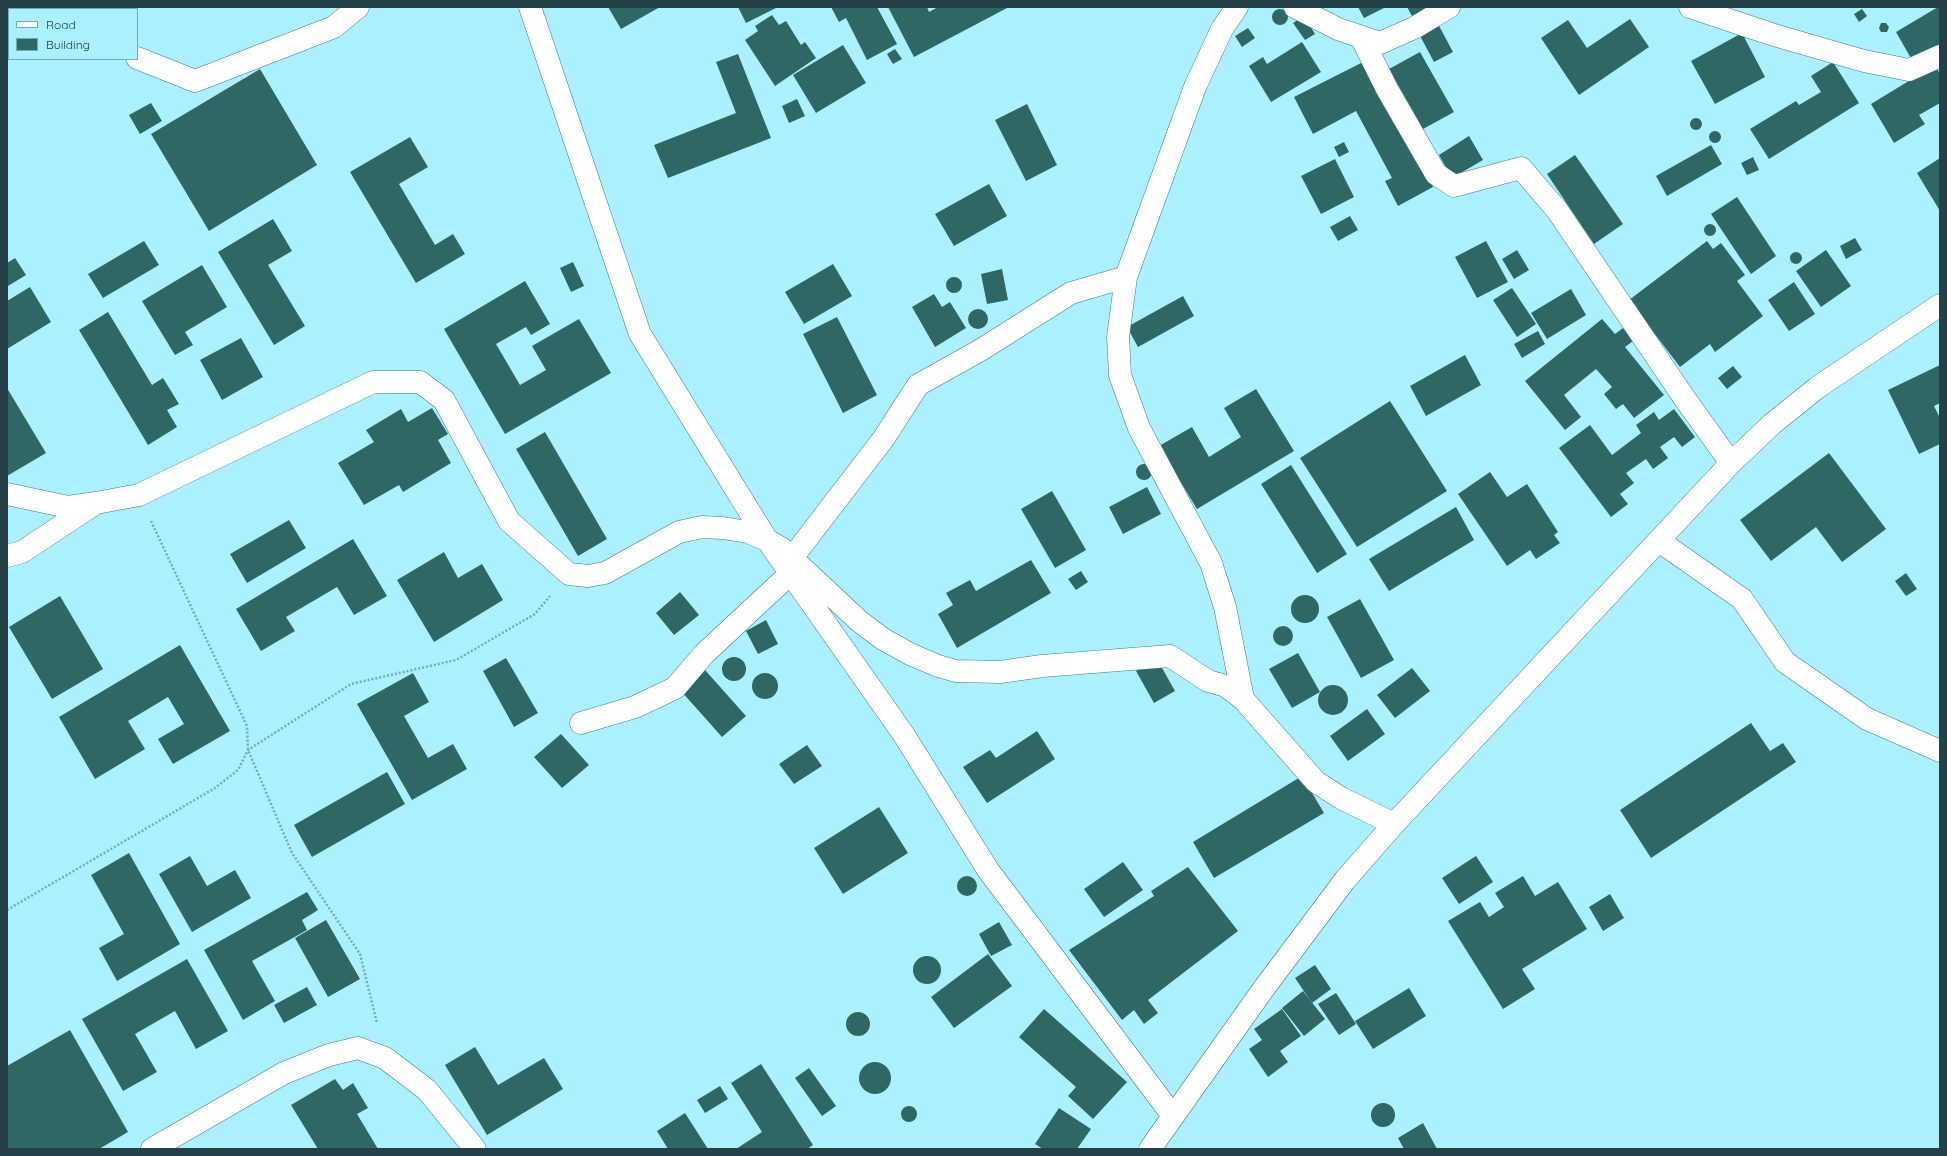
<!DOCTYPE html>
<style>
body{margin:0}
#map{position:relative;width:1947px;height:1156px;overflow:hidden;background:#aaf0ff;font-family:Quicksand,sans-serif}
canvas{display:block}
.frame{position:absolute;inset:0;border:8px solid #244147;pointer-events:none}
.legend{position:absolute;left:8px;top:8px;width:130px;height:52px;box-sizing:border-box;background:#aaf0ff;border:1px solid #74aab5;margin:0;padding:5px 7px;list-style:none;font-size:12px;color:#244147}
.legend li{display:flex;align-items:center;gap:8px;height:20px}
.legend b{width:20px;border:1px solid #74aab5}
</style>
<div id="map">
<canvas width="1947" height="1156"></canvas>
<div class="frame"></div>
<ul class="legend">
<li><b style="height:5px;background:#fff"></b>Road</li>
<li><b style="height:11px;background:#2f6765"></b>Building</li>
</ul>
</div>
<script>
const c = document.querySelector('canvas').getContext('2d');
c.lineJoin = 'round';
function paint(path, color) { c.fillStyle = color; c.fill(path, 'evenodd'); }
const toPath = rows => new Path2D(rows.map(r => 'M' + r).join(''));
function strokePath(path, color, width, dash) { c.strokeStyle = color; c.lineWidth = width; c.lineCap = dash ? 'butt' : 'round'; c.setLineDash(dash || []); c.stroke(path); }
const building = toPath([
 [608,7,660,7,621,29],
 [738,7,778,7,746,23],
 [831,7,877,7,897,44,867,60,846,18,839,22],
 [888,7,927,7,929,12,938,7,1009,7,914,57],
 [1358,7,1386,7,1364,18],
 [1407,7,1428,7,1412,16],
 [1938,7,1940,7,1940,44,1912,60,1896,32],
 '1272 17a8 8 0 1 1 16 0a8 8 0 1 1-16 0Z',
 [1862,9,1867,16,1859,22,1854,14],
 [772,15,779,25,786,21,801,45,805,42,816,58,775,86,745,40,758,31,755,26],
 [1304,16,1315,34,1305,40,1293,23],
 [1630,19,1649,47,1579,95,1541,38,1568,20,1587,48],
 [1437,22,1453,52,1434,62,1418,32],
 [1881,23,1886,23,1889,27,1887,32,1881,32,1879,28],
 [1248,28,1255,38,1242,47,1235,36],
 [1742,33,1765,77,1715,104,1691,61],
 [1302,42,1321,72,1271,102,1249,66,1263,57,1267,64],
 [843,45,866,83,816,113,793,75],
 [895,49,902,59,893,64,887,54],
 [1420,52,1454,112,1423,129,1389,69],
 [738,54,771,138,668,178,654,145,736,113,716,62],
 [1367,60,1433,187,1398,206,1385,181,1392,178,1356,111,1313,134,1294,97],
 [1833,62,1859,103,1769,159,1750,129,1796,101,1799,105,1821,92,1811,76],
 [1935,65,1940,74,1940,103,1919,115,1925,124,1894,143,1871,104],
 [260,69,317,165,209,231,151,134],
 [797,99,805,116,789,123,782,106],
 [151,103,162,121,140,134,129,115],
 [1027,104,1057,165,1026,181,995,120],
 '1690 124a6 6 0 1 1 12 0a6 6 0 1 1-12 0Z',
 '1709 137a6 6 0 1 1 12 0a6 6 0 1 1-12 0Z',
 [1469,136,1483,160,1452,178,1439,155],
 [410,137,428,167,399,184,435,245,453,234,465,254,416,283,350,172],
 [1344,142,1349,152,1339,157,1334,147],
 [1711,145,1722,164,1667,196,1656,176],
 [1575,155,1623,224,1594,244,1547,174],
 [1753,157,1759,170,1747,175,1741,163],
 [1940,158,1940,211,1917,173],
 [1335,159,1354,197,1321,214,1301,176],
 [989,184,1007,216,954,246,935,214],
 [1737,197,1776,256,1751,274,1711,214],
 [1350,216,1358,230,1338,241,1330,227],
 [273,219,292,251,268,265,305,326,274,345,218,252],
 '1704 230a6 6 0 1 1 12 0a6 6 0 1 1-12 0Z',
 [1855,238,1862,250,1846,259,1840,246],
 [144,241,159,265,103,298,88,274],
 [1486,241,1508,282,1477,298,1455,257],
 [1707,241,1713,249,1721,243,1745,275,1737,281,1763,316,1715,352,1710,344,1680,367,1629,300],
 [1517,250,1529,270,1514,279,1502,259],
 [1826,250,1851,286,1821,307,1796,271],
 '1790 258a6 6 0 1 1 12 0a6 6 0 1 1-12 0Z',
 [15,258,26,275,8,286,7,263],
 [573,262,584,286,571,292,560,268],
 [833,264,852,296,804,324,785,292],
 [202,265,227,307,185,332,193,345,175,355,142,301],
 [1002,269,1008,300,987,304,981,274],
 '946 285a8 8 0 1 1 16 0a8 8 0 1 1-16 0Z',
 [525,281,550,324,531,335,526,327,496,344,520,385,546,370,532,346,579,319,611,373,505,434,444,329],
 [1794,282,1815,314,1789,331,1768,300],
 [30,287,51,322,7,349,7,301],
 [1512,288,1536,324,1517,337,1493,300],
 [1571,289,1586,315,1547,339,1531,313],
 [934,294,942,307,950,302,966,328,935,347,912,307],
 [1183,296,1194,316,1138,347,1127,327],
 '968 319a10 10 0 1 1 20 0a10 10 0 1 1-20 0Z',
 [108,312,152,385,163,378,179,404,167,410,177,427,148,445,79,330],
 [837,317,877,395,843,413,803,334],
 [1602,319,1615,334,1623,328,1633,341,1625,347,1664,395,1634,418,1623,404,1616,409,1604,394,1612,387,1596,369,1564,395,1581,417,1565,430,1525,381],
 [1538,331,1545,344,1522,358,1514,344],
 [241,338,263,377,222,400,200,360],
 [1465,355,1481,385,1426,416,1410,386],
 [1940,365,1940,403,1934,406,1940,418,1940,444,1919,454,1888,390],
 [1733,366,1742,377,1727,389,1718,378],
 [7,388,46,453,7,476],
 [1256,389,1294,451,1197,509,1159,446,1192,427,1209,457,1241,437,1224,408],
 [1390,401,1447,491,1357,547,1300,458],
 [432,408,448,434,438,440,451,463,403,492,399,485,364,505,338,463,374,442,366,430,401,409,408,422],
 [1674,409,1695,437,1682,447,1674,437,1660,447,1668,458,1653,469,1646,459,1626,473,1634,483,1620,494,1628,504,1611,517,1559,448,1590,425,1612,455,1641,433,1636,425,1654,412,1659,420],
 [545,432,607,539,578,556,516,449],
 [1829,453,1886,529,1842,562,1816,527,1771,561,1740,520],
 '1136 472a8 8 0 1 1 16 0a8 8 0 1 1-16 0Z',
 [1291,465,1347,554,1317,573,1261,484],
 [1490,472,1507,497,1527,484,1558,532,1554,535,1560,543,1536,559,1530,550,1507,566,1458,494],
 [1147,487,1161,514,1123,534,1109,507],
 [1052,491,1086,550,1055,568,1021,509],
 [1456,507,1474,540,1389,591,1369,559],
 [289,520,306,548,247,583,230,554],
 [353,539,387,596,354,615,337,587,286,617,295,631,261,651,236,609],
 [444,552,458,578,482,564,503,600,434,642,397,580],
 [1031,560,1051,593,957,648,938,614,953,605,946,593,970,580,976,591],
 [1081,571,1088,582,1076,590,1068,579],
 [1906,573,1917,589,1906,596,1895,581],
 [680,592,699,615,674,635,656,613],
 '1291 609a14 14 0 1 1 28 0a14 14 0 1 1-28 0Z',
 [60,596,103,669,52,699,9,627],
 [1360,599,1394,660,1361,678,1327,617],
 [766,620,778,644,758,654,746,631],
 '1273 636a10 10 0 1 1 20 0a10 10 0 1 1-20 0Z',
 [180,645,230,731,173,764,158,739,184,724,168,697,128,721,145,749,95,779,59,717],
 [1298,653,1320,692,1292,708,1269,669],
 '722 669a12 12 0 1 1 24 0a12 12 0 1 1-24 0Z',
 [506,658,538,713,514,727,483,671],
 [1157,659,1175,691,1154,703,1136,671],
 [1412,668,1430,691,1395,718,1377,695],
 [705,670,746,716,722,737,681,691],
 '752 686a13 13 0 1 1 26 0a13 13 0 1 1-26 0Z',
 [413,673,429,702,404,716,428,758,453,744,467,769,412,800,357,704],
 '1318 700a15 15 0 1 1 30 0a15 15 0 1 1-30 0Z',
 [1367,709,1385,734,1348,761,1330,736],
 [1751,723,1770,751,1783,743,1796,762,1651,858,1620,810],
 [1037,731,1055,759,987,803,963,767,990,750,996,758],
 [561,734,589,765,562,788,534,757],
 [807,745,822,766,794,784,779,764],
 [387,772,405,804,312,857,294,825],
 [1302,776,1324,813,1214,878,1193,842],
 [879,807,908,853,843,894,814,848],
 [129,853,180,944,117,981,99,948,124,934,91,875],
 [190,856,207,886,235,870,251,898,192,932,159,874],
 [1476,856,1493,882,1459,904,1442,878],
 [1123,862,1143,890,1104,917,1084,889],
 [1188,867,1238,931,1148,1000,1158,1013,1144,1024,1134,1010,1122,1020,1069,950,1154,896,1151,891],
 [1523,876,1535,896,1558,882,1587,929,1522,969,1535,989,1503,1009,1448,921,1480,902,1489,917,1504,907,1495,893],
 '957 886a10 10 0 1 1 20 0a10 10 0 1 1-20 0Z',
 [307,892,318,910,302,920,307,930,252,961,275,1001,243,1020,204,950],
 [1610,894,1624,918,1603,931,1589,907],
 [326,920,360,979,328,997,295,938],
 [999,922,1012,945,991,956,979,934],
 [988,954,1012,986,954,1028,931,997],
 '913 970a14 14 0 1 1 28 0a14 14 0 1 1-28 0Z',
 [187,959,228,1031,196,1049,175,1011,135,1034,157,1072,123,1091,82,1019],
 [1315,965,1331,989,1312,1003,1295,978],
 [307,987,317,1005,284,1023,274,1005],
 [1409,988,1426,1016,1373,1049,1355,1021],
 [1303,991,1325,1019,1304,1036,1282,1008],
 [1336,993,1356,1024,1339,1035,1318,1004],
 [1044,1009,1127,1082,1093,1119,1068,1096,1076,1087,1019,1037],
 [1282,1009,1301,1036,1280,1051,1288,1062,1268,1077,1249,1049,1262,1040,1254,1029],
 '846 1024a12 12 0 1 1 24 0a12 12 0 1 1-24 0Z',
 [70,1030,128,1132,99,1149,7,1149,7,1066],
 [475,1047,498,1085,544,1058,563,1089,487,1135,445,1065],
 '859 1078a16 16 0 1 1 32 0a16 16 0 1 1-32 0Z',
 [761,1064,813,1145,807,1149,736,1149,762,1132,731,1083],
 [809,1068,836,1106,822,1116,795,1078],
 [335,1079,343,1090,353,1083,368,1108,357,1114,378,1149,318,1149,291,1105],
 [720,1086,728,1099,705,1113,697,1100],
 '1371 1115a12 12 0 1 1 24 0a12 12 0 1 1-24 0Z',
 '901 1114a8 8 0 1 1 16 0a8 8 0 1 1-16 0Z',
 [1059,1108,1091,1129,1077,1149,1043,1149,1035,1144],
 [685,1113,708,1149,668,1149,657,1131],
 [1423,1123,1437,1149,1404,1149,1398,1138]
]);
const path = toPath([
 [151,521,247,726,248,750,292,853,360,954,377,1023],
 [7,910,215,788,238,770,248,750,351,684,456,660,535,614,550,596]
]);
const minor = toPath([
 [70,7,73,9],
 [530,7,640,334,767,540,904,735,988,870,1173,1116],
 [1237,7,1222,29,1195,87,1126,277,1118,337,1120,375,1139,428,1211,563,1225,607,1243,699],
 [1295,7,1338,29,1380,43,1414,28,1449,7],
 [1690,7,1774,35,1864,61,1909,70,1940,56],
 [1361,37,1387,89,1436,174,1454,186,1521,168,1557,210,1685,399,1731,463],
 [137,58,195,81,334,27,358,7],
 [7,494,68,507,96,503,139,495,373,382,420,382,444,400,509,521,569,574,588,576,605,573,679,532,702,527,723,528,748,532,767,540,781,548,859,621,883,639,910,654,938,666,956,671,1000,672,1042,666,1170,656,1208,681,1226,686,1243,699,1316,782,1341,798,1394,824],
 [1659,541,1742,599,1785,662,1867,719,1940,751],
 [7,556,22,552,93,505],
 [792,558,884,438,918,385,979,351,1071,293,1126,277],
 [581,723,635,707,675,688,704,654,791,573],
 [152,1149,284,1073,329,1055,358,1048,385,1058,427,1090,475,1149],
 [1150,1149,1262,991,1345,880,1394,824,1731,463,1772,424,1818,387,1940,305]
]);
paint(building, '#2f6765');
strokePath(minor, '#397f8c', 23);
strokePath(path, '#75abb6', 2.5, [2, 2]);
strokePath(minor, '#fff', 22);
</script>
